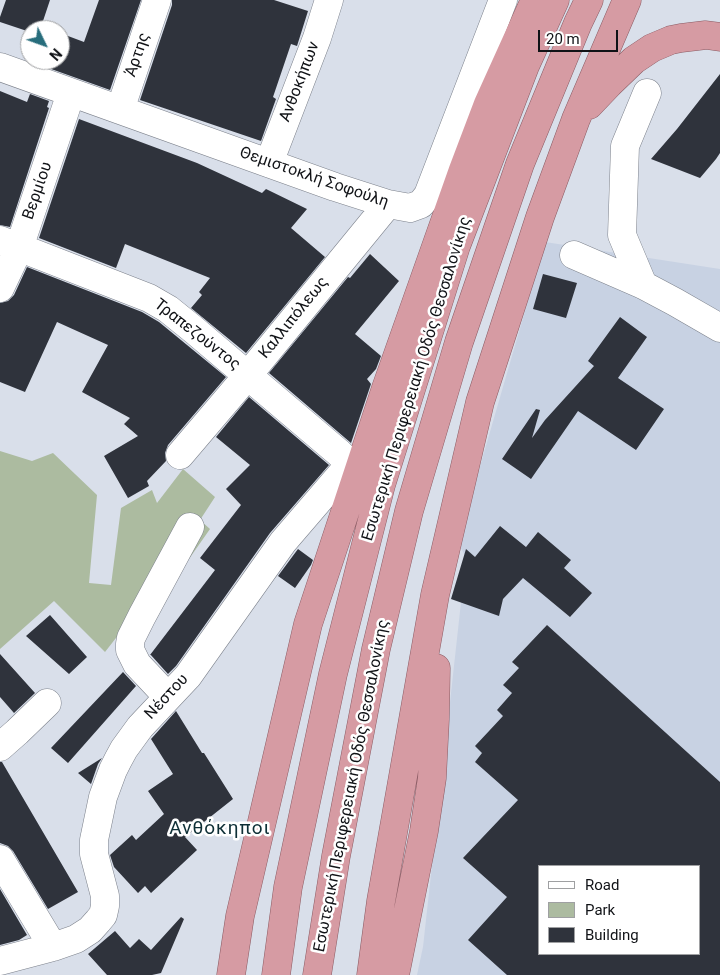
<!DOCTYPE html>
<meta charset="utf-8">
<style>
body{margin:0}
#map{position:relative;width:720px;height:975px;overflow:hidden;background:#d9dfea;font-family:Roboto,sans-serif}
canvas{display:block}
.legend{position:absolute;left:538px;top:865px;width:162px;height:90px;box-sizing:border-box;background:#fff;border:1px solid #9fa0a2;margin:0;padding:6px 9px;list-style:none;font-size:15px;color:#101216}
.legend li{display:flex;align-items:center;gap:10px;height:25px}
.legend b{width:25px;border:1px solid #9fa0a2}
.north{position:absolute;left:20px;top:20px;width:50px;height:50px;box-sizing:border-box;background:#fff;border:1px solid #9fa0a2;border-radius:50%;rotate:132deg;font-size:14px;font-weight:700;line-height:20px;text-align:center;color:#101216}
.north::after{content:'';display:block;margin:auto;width:18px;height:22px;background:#276d7c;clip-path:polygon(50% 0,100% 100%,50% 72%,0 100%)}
.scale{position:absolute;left:538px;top:30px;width:80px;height:22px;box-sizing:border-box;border:2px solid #101216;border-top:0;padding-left:6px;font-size:15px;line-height:18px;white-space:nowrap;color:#101216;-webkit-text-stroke:4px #fff;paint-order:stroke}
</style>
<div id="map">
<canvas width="720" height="975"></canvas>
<ul class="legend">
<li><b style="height:6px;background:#fff"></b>Road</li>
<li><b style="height:14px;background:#acbba0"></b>Park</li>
<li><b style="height:14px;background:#2f333c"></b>Building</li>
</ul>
<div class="north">N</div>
<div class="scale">20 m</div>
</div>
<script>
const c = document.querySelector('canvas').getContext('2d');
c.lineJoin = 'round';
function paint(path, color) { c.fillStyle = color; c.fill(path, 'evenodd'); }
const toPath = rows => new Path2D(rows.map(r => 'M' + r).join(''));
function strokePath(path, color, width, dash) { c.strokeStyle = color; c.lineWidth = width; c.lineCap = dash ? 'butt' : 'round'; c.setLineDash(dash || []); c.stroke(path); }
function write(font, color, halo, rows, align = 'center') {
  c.font = font + ' Roboto,sans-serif'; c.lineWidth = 5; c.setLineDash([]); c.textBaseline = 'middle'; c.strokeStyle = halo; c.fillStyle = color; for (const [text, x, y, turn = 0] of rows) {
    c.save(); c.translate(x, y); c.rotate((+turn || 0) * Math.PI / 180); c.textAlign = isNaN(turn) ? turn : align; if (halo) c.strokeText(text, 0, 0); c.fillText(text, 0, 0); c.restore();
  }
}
const built = toPath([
 [545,242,720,269,720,975,417,975,423,947,466,557,458,543,472,500,472,494],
 [539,866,699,866,699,954,539,954]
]);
const green = toPath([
 [0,451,32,461,53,453,97,495,89,583,111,585,121,508,152,490,157,503,183,469,215,497,200,520,210,529,142,626,123,629,105,652,54,601,0,649]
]);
const building = toPath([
 [6,0,50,0,40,30,30,30,30,32,0,22,0,17],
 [99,0,141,0,110,90,40,65,42,60,60,60,60,33,84,42],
 [172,0,274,0,308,11,297,46,291,44,273,97,276,99,261,141,140,100,172,5],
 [720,74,720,153,716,159,700,178,651,159,677,129],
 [0,91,27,102,30,94,49,101,47,107,49,108,10,227,0,225],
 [79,119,197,163,262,193,266,189,307,209,291,228,325,257,246,353,191,308,202,295,199,292,210,278,125,244,116,268,39,238],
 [370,254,399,281,355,334,381,356,376,369,367,379,371,384,351,443,269,373,348,277,350,278],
 [27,267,142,312,159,322,226,377,168,445,165,453,166,461,147,481,149,486,128,498,104,456,138,436,124,424,130,418,82,392,108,345,57,322,25,392,0,382,0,303,8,301,14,295],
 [543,274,577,283,566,318,533,309],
 [620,317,647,337,618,378,664,409,636,450,578,411,531,479,502,459,536,409,540,410,532,438,545,420,594,366,588,361],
 [249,397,329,465,270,533,176,666,168,674,150,654,150,655,215,570,200,558,241,505,226,489,250,465,216,437],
 [500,526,526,547,538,532,571,560,564,568,592,593,570,617,523,578,503,599,499,616,451,599,466,549,475,557],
 [298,549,313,560,311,565,295,588,278,576],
 [50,615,87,657,69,674,26,636],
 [547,625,720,782,720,975,507,975,468,940,507,897,463,858,518,800,475,762,482,753,475,746,503,716,497,710,512,693,503,685,519,668,512,662],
 [539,866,699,866,699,954,539,954],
 [0,654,35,693,14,713,0,697],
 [123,672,136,686,68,763,51,748],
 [176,711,202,753,204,753,233,799,185,837,197,850,151,893,145,886,138,893,114,867,110,855,132,835,136,840,164,814,148,791,173,774,151,739],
 [102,758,98,764,91,784,78,773],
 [0,762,2,762,78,892,48,909,13,851,8,846,0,843],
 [0,889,27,935,19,940,0,945],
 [181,917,184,919,161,973,152,975,107,975,88,954,115,931,130,948,139,939,151,950]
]);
const minor = toPath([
 [0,67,335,187,388,204,410,208,421,204,428,195,503,0],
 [120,110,157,0],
 [269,163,317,38,329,0],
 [0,240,149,298,168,309,194,330,339,453,344,458,346,464,344,471,283,542,188,676,140,727,124,749,118,760,113,770,103,797,94,840,94,854,105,896,105,906,103,915,98,921,90,930,76,939,53,947,0,961],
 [574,255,643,285,675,302,720,328],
 [643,285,622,235,625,146,647,93],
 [0,288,19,248,71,93],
 [180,455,248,375,388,204],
 [168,697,137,664,130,650,130,644,131,638,142,616,190,527],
 [0,747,17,732,47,703],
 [0,859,53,947]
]);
const trunk = toPath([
 [589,105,609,84,634,60,652,48,671,40,681,38,706,35,720,37],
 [231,975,240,916,308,624,386,388,463,170,488,104,535,0],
 [276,975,288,887,333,674,381,485,456,246,525,66,555,0],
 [317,975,336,856,376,649,409,511,459,342,520,164,578,23,589,0],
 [371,975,381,901,435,595,480,402,540,217,576,119,627,0],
 [395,975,424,831,432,778,435,719,436,668]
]);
const streetNames = [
 ["Άρτης",138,55,-71],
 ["Ανθοκήπων",300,82,-69],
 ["Θεμιστοκλή Σοφούλη",314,178,19],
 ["Βερμίου",38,191,-71],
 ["Καλλιπόλεως",294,318,-51],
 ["Τραπεζούντος",197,335,38],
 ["Εσωτερική Περιφερειακή Οδός Θεσσαλονίκης",417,379,-73],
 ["Νέστου",167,697,-47],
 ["Εσωτερική Περιφερειακή Οδός Θεσσαλονίκης",352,786,-79]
];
const quarterNames = [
 ["Ανθόκηποι",220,829]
];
paint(built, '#c8d2e3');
paint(green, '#acbba0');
paint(building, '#2f333c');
strokePath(minor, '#7d828c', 29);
strokePath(trunk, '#8a5b63', 29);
strokePath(minor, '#fff', 28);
strokePath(trunk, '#d69ba3', 28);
write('16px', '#101216', '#fff', streetNames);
c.letterSpacing = '1px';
write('19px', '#0e2f36', '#fff', quarterNames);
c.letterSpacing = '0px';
</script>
